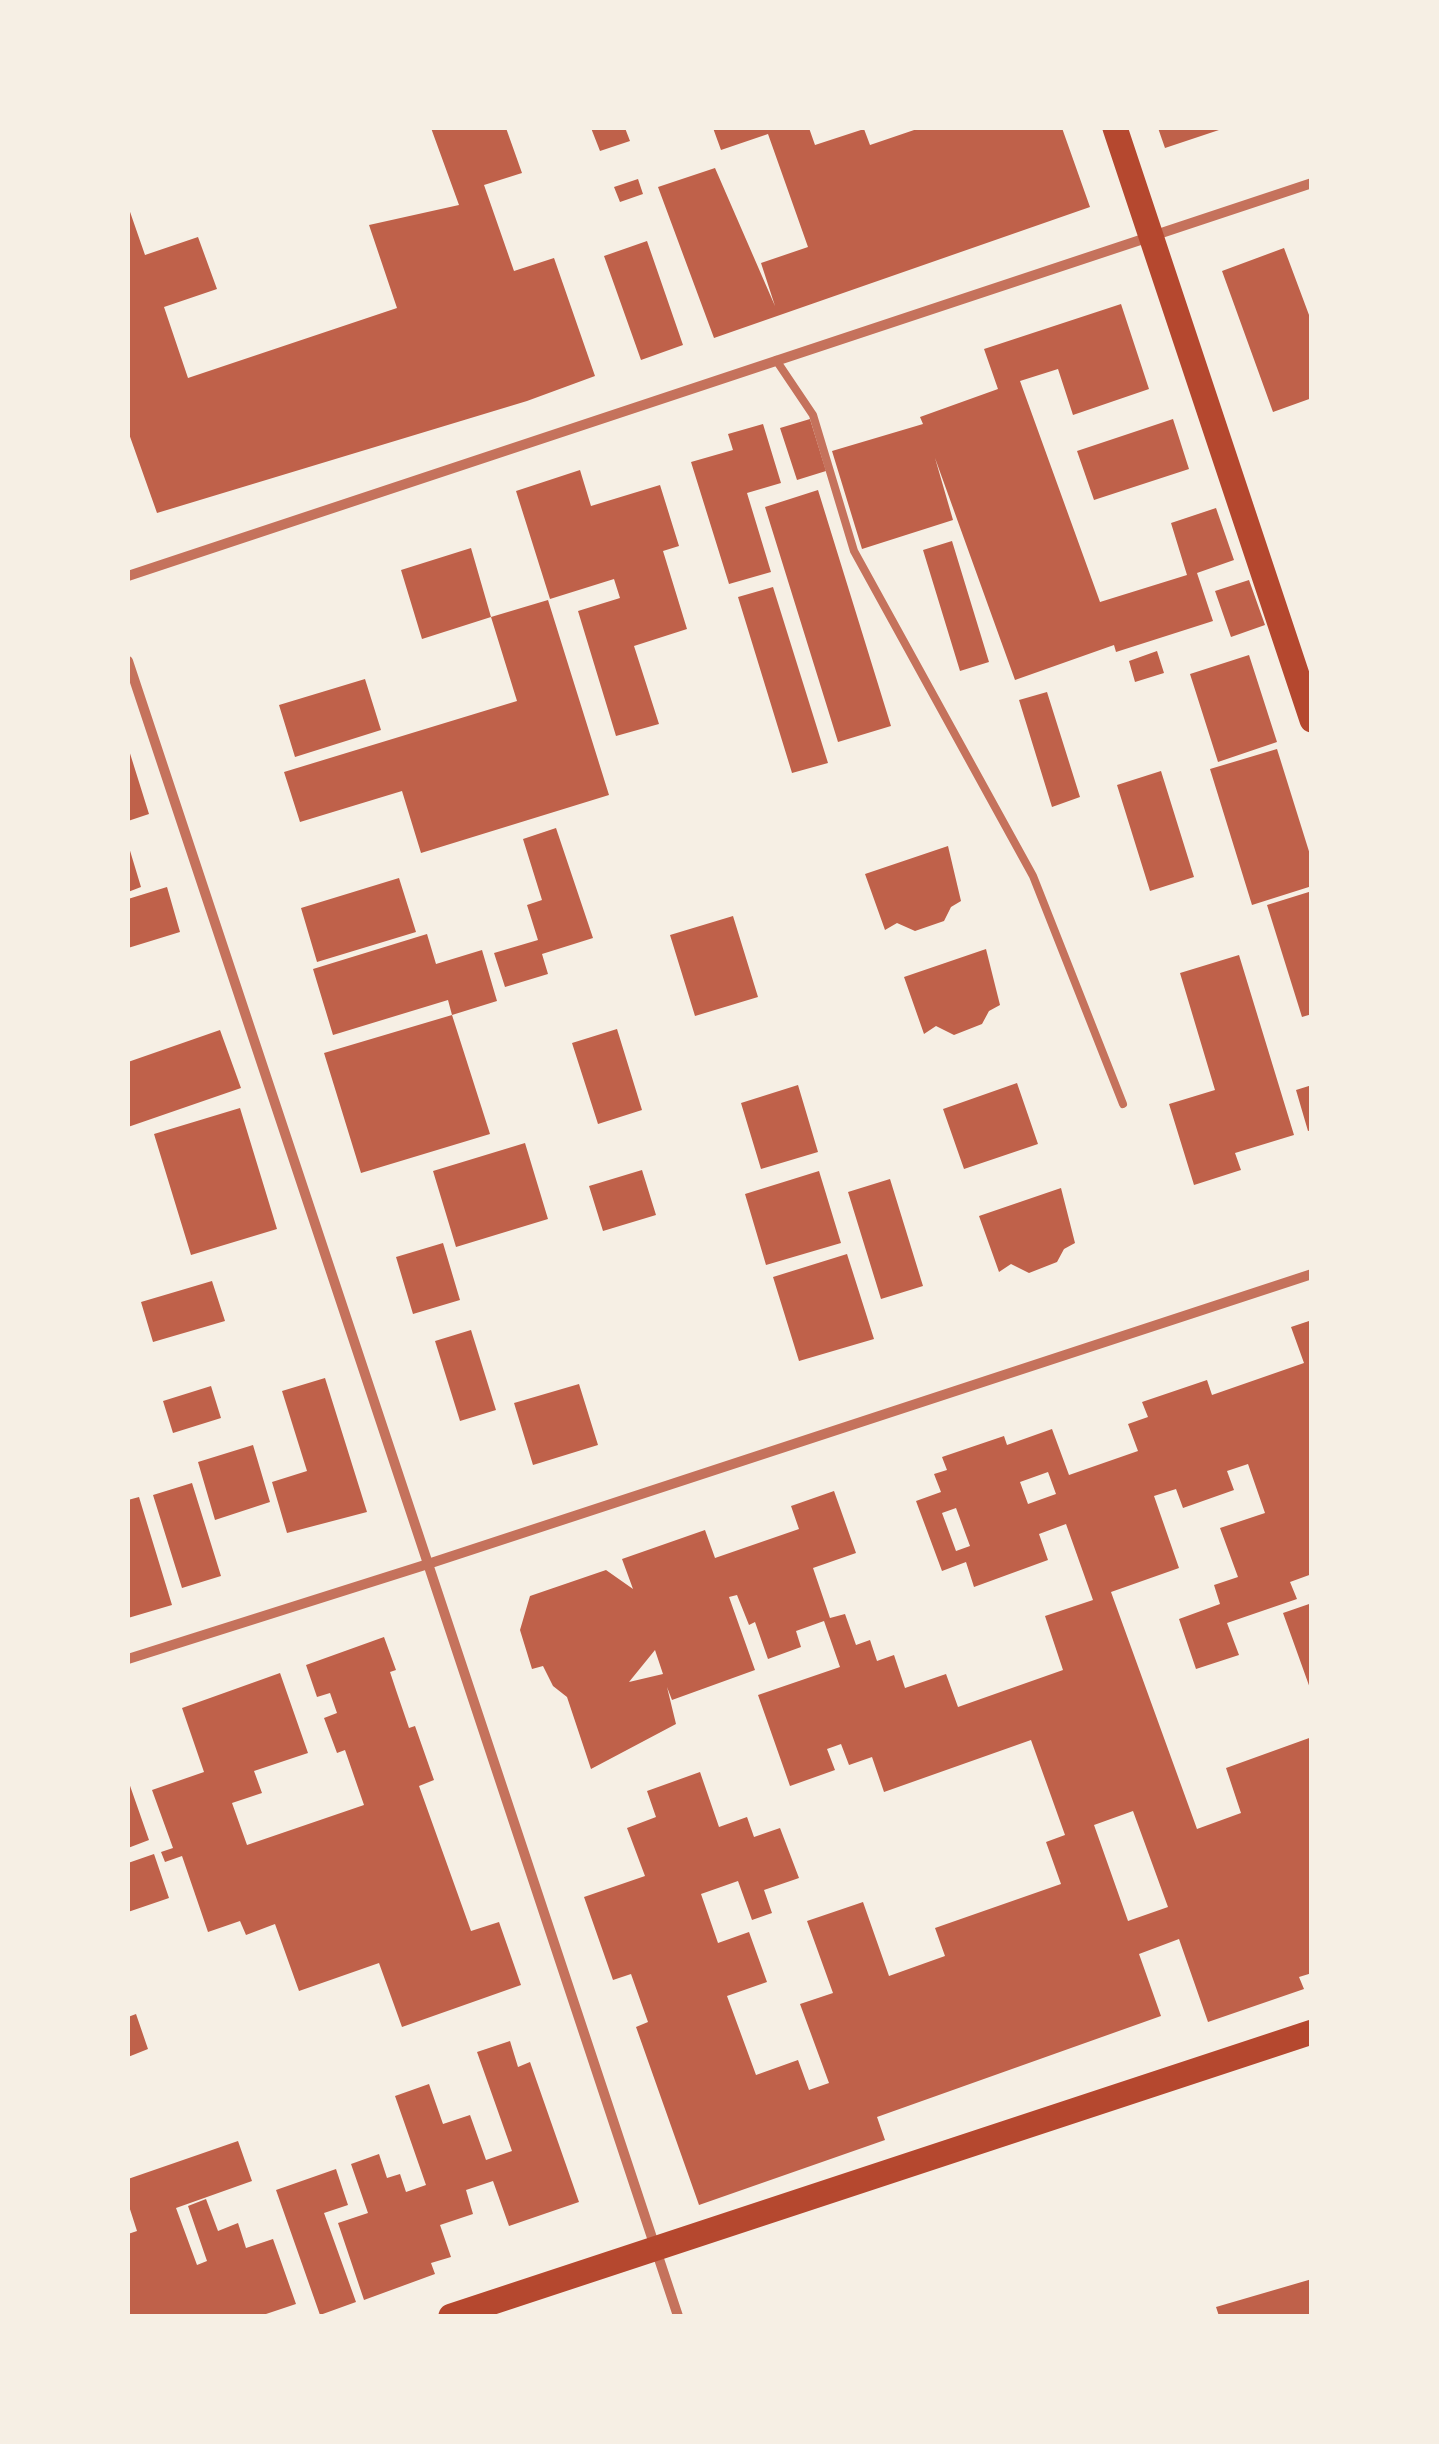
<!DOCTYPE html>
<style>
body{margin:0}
#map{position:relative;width:1439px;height:2444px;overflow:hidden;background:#f6efe4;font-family:"Sofia Sans Condensed",sans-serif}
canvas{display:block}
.frame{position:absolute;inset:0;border:130px solid #f6efe4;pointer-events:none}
</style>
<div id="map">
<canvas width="1439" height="2444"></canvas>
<div class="frame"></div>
</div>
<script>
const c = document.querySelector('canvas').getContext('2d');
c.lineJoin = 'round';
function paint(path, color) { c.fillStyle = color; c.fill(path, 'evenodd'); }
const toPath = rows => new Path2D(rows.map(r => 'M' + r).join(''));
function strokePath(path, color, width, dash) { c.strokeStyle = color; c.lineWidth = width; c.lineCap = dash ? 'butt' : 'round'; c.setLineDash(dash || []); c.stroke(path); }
const building = toPath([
 [431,128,506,128,522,173,484,185,514,271,554,258,595,376,527,401,157,513,128,431,128,206,145,255,198,237,217,289,164,307,188,378,397,308,369,225,459,205],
 [591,128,625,128,630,141,600,151],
 [713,128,809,128,815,145,864,129,870,145,920,128,1062,128,1090,207,714,338,658,187,715,168,775,306,761,263,808,247,768,134,721,150],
 [1158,128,1225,128,1165,148],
 [638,179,643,194,620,202,614,187],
 [647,241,683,345,641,360,604,256],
 [1284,248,1312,323,1312,398,1273,412,1222,271],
 [1121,304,1149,389,1073,415,1058,369,1020,381,1100,602,1187,575,1171,523,1216,508,1234,560,1197,573,1213,621,1116,652,1114,645,1015,680,935,458,953,520,862,549,832,451,923,424,920,417,998,389,984,349],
 [810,419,826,471,797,480,780,428],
 [1173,419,1189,469,1094,500,1077,451],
 [763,424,781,483,747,493,771,572,729,584,691,462,733,450,728,434],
 [580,470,591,506,660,485,679,546,663,551,687,629,634,646,659,724,616,736,578,611,620,598,614,579,550,599,516,491],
 [818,490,891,726,838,742,765,507],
 [952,541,989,662,960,671,923,550],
 [471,548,491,617,422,639,401,570],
 [1249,580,1265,625,1231,637,1215,591],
 [773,587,828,763,792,773,738,597],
 [548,600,609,795,421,853,402,791,300,822,284,772,517,701,491,617],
 [1157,651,1164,673,1135,682,1129,661],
 [1249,655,1277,742,1218,762,1190,674],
 [365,679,381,730,295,757,279,705],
 [1047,692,1080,797,1052,807,1019,700],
 [128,747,149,814,128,821],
 [1277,749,1312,861,1312,886,1252,905,1210,769],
 [1161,771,1194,877,1150,891,1117,785],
 [556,828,593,938,542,954,548,974,505,987,494,953,538,940,527,905,542,900,523,839],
 [128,844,141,887,128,892],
 [948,846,961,901,951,907,944,921,915,931,897,923,885,930,865,874],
 [399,878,416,932,317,962,301,908],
 [167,887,180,932,128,948,128,899],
 [1312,891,1312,1014,1302,1017,1267,905],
 [733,916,758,997,695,1016,670,935],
 [427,934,436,964,482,950,497,1001,452,1015,448,1000,333,1035,313,969],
 [986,949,1000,1005,989,1011,982,1024,954,1035,936,1026,924,1034,904,977],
 [1239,955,1294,1135,1235,1153,1241,1170,1194,1185,1169,1104,1215,1090,1180,973],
 [452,1015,490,1134,361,1173,324,1053],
 [617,1029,642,1110,598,1124,572,1043],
 [220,1030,241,1088,128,1127,128,1062],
 [1017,1083,1038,1144,964,1169,943,1109],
 [798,1085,818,1152,761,1169,741,1103],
 [1312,1085,1312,1130,1308,1131,1296,1090],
 [240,1108,277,1229,191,1255,154,1134],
 [525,1143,548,1219,456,1247,433,1171],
 [642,1170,656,1215,603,1231,589,1186],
 [819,1171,841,1243,766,1265,745,1194],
 [890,1179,923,1286,881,1299,848,1192],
 [1061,1188,1075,1243,1064,1249,1057,1262,1029,1273,1011,1264,999,1272,979,1216],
 [443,1243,460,1300,413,1314,396,1257],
 [847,1254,874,1339,799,1361,773,1277],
 [212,1281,225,1321,153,1342,141,1302],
 [1312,1320,1312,1574,1290,1582,1297,1599,1227,1623,1239,1655,1196,1669,1179,1619,1220,1604,1214,1585,1238,1577,1220,1528,1265,1513,1248,1464,1227,1471,1234,1490,1183,1508,1176,1489,1154,1496,1179,1568,1111,1592,1197,1829,1241,1813,1226,1768,1312,1737,1312,1973,1299,1977,1304,1989,1208,2022,1179,1939,1139,1954,1161,2016,877,2117,885,2140,699,2205,636,2027,648,2022,631,1974,613,1980,584,1897,645,1876,627,1828,656,1817,647,1791,700,1772,719,1827,747,1817,754,1837,780,1828,799,1878,764,1890,772,1913,752,1920,738,1881,701,1894,718,1943,749,1932,767,1982,727,1996,756,2075,798,2060,809,2090,829,2083,800,2004,833,1993,807,1921,863,1902,889,1976,945,1956,935,1928,1061,1884,1046,1842,1065,1835,1031,1740,884,1792,872,1757,849,1765,841,1744,827,1749,835,1770,790,1786,758,1695,840,1667,824,1621,796,1631,801,1647,768,1659,755,1622,749,1625,737,1595,729,1597,755,1670,672,1700,667,1687,676,1724,591,1769,567,1697,553,1686,543,1666,532,1669,520,1630,530,1596,606,1570,633,1589,622,1559,705,1530,715,1558,799,1529,791,1506,834,1491,856,1553,813,1568,830,1618,845,1614,856,1645,870,1640,877,1661,894,1655,905,1688,946,1674,958,1707,1063,1670,1045,1616,1093,1600,1066,1524,1039,1534,1048,1560,974,1587,966,1562,942,1571,916,1501,941,1492,934,1474,947,1470,942,1457,1004,1436,1007,1445,1052,1429,1069,1475,1138,1451,1128,1424,1148,1417,1142,1402,1207,1380,1212,1395,1304,1363,1291,1327],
 [1048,1472,1056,1494,1028,1504,1020,1482],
 [956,1508,970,1546,956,1551,942,1513],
 [655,1650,663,1674,629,1682],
 [1133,1811,1168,1907,1128,1921,1094,1825],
 [471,1330,496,1410,460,1421,435,1341],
 [325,1378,367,1512,287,1533,272,1482,307,1471,282,1391],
 [579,1384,598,1445,533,1465,514,1403],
 [211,1386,221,1418,173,1433,163,1401],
 [253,1445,270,1502,215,1520,198,1462],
 [192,1483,221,1576,182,1588,153,1495],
 [139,1497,172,1605,128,1618,128,1500],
 [1312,1603,1312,1691,1311,1691,1283,1613],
 [384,1637,396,1670,390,1672,397,1693,409,1728,415,1726,434,1780,419,1786,471,1931,499,1922,521,1985,402,2027,379,1963,299,1991,275,1924,246,1935,240,1921,208,1932,182,1856,165,1862,161,1852,173,1848,152,1790,204,1772,182,1708,280,1673,308,1753,254,1771,262,1793,232,1803,247,1845,364,1805,345,1750,337,1753,324,1718,337,1713,330,1693,317,1697,306,1665],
 [128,1780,149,1840,128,1848],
 [154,1854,169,1898,128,1912,128,1863],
 [136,2014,148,2049,128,2057,128,2017],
 [510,2041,518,2067,530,2062,579,2202,509,2226,493,2181,466,2190,473,2214,440,2225,451,2257,431,2263,435,2274,364,2300,338,2223,368,2213,351,2164,379,2154,387,2178,400,2174,406,2192,426,2185,395,2096,429,2084,443,2124,470,2115,486,2160,512,2151,477,2052],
 [238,2141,252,2181,176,2208,197,2265,207,2261,188,2206,206,2199,218,2231,238,2223,246,2248,273,2239,296,2304,260,2316,128,2316,128,2234,137,2231,128,2203,128,2179],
 [336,2169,348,2205,324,2213,356,2302,320,2315,276,2190],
 [1312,2279,1312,2316,1219,2316,1216,2307]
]);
const service = toPath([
 [776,360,813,415,854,551,1033,876,1123,1104]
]);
const minor = toPath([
 [128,576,1312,183],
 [128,661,678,2316],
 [128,1659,428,1564,1312,1274]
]);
const primary = toPath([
 [1115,128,1312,720],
 [451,2316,1312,2032]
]);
paint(building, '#bf614a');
strokePath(service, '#c5725c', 8);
strokePath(minor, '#c5725c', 10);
strokePath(primary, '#b5482f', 25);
</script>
